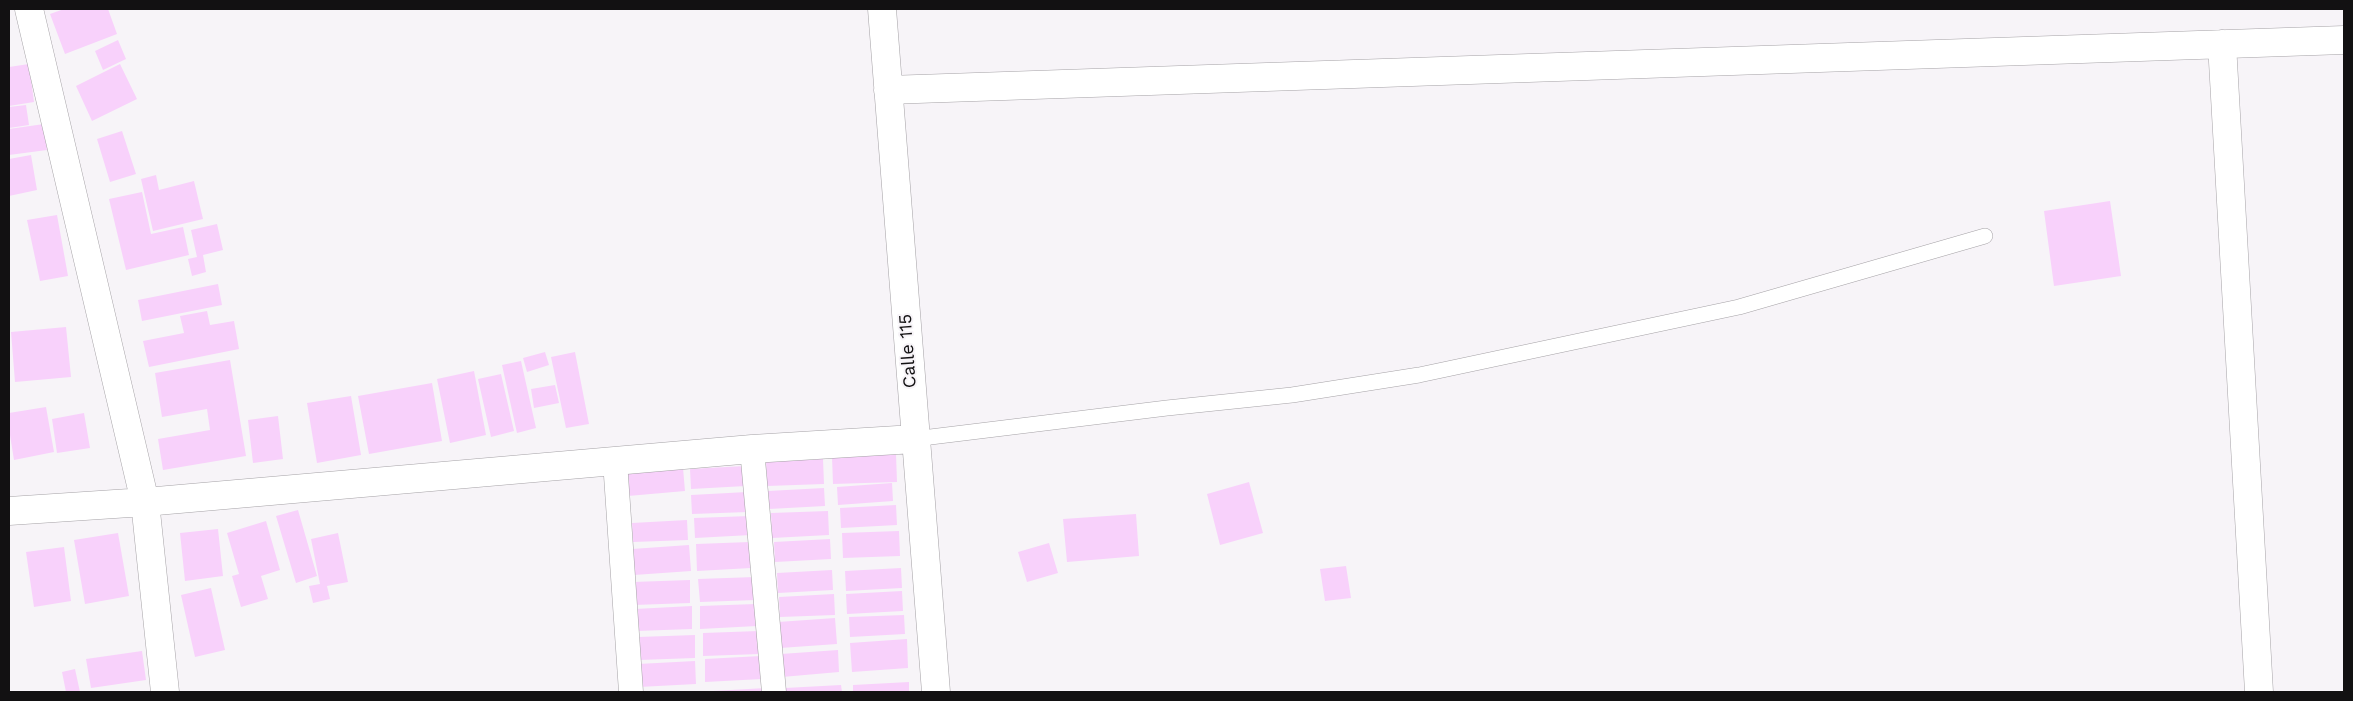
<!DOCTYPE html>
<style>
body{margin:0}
#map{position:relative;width:2353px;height:701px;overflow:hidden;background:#f7f4f8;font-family:"Work Sans",sans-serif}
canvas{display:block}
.frame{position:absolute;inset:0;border:10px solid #121112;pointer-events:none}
</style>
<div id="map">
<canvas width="2353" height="701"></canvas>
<div class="frame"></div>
</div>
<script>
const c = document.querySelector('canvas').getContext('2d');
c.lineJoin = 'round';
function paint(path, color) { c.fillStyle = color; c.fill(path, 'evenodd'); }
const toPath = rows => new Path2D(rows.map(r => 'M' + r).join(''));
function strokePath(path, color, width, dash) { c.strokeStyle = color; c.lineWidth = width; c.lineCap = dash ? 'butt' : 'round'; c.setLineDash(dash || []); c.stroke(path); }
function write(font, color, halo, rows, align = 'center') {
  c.font = font + ' "Work Sans",sans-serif'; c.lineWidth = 4; c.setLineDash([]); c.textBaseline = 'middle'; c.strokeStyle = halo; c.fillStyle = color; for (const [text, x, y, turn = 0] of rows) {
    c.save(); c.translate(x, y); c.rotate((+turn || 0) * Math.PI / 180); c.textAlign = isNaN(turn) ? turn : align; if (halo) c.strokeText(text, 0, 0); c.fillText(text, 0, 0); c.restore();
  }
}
const building = toPath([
 [64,9,108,9,117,34,65,54,50,14],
 [118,40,126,59,103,70,95,51],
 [29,64,34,102,9,106,9,67],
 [120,64,137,99,92,121,76,86],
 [26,105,29,125,9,128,9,107],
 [44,124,47,150,9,155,9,129],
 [122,131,136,174,110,182,97,139],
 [31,155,37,190,9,196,9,159],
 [156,175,159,190,194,181,203,219,153,231,141,179],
 [142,192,151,234,183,227,189,255,126,270,109,199],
 [2110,201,2121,276,2054,286,2044,211],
 [57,215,68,276,40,281,27,220],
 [217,224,223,250,203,255,206,272,192,276,188,259,197,257,191,230],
 [218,284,222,305,142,321,138,300],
 [207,311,210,325,234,321,239,349,149,367,143,341,184,333,180,316],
 [66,327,71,377,15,382,11,332],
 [545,352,549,365,527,372,523,358],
 [575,352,589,424,566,428,551,357],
 [230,360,246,456,163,470,158,439,210,430,207,409,162,417,155,373],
 [521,361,536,428,517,433,502,365],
 [474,371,486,435,450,443,437,379],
 [501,374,514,431,491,437,478,379],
 [432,383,442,441,369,454,358,396],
 [555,385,559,403,534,408,531,389],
 [351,396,361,455,317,463,307,403],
 [46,407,54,452,14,460,9,429,9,413],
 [84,413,90,448,57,453,52,419],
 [278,416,283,459,253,463,248,420],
 [896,454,897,482,833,484,832,457],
 [823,459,824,484,767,486,766,461],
 [745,466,746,486,691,489,690,469],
 [683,468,685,491,628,496,625,473],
 [1249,482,1263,533,1220,545,1207,494],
 [892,483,893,501,838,505,837,487],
 [824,488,825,506,769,509,768,491],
 [747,492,748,512,692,514,691,495],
 [896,505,897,525,841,528,840,508],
 [298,510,317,576,296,583,276,516],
 [828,511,829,535,772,538,771,513],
 [1136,514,1139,556,1067,562,1063,519],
 [750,516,751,535,695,538,694,518],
 [687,520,688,540,633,542,632,523],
 [266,521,280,570,261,576,268,599,241,607,232,576,239,574,227,533],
 [218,529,223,576,185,581,180,533],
 [899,531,900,556,843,558,842,533],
 [118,533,129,596,85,604,74,540],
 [338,533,348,582,327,586,330,599,313,603,309,586,320,584,311,539],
 [830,539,831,559,775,562,774,542],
 [750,542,751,568,697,571,696,544],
 [1049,543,1058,573,1027,582,1018,552],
 [689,545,691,571,634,575,632,549],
 [64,547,71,601,34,607,26,552],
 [1346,566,1351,598,1325,601,1320,569],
 [901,568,902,588,846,591,845,571],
 [832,570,833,590,778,593,777,573],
 [755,577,756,600,700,602,698,579],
 [690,580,690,603,634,605,633,582],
 [211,588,225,650,195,657,181,595],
 [902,591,903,611,847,614,846,594],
 [834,594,835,615,780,617,779,597],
 [756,604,757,626,700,629,700,606],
 [692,606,692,629,636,631,635,609],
 [904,615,905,634,850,637,849,617],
 [835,618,837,644,780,648,778,622],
 [759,631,760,654,703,656,703,633],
 [695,635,695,658,639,660,638,637],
 [907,639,908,668,852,672,850,643],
 [838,650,839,672,782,677,781,654],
 [142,651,146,680,91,688,86,659],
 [761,656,762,679,705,682,705,659],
 [695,661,696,684,639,687,638,664],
 [75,669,80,692,66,692,62,672],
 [909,682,909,692,853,692,853,685],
 [841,685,842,692,786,692,785,688],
 [766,688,766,692,713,692,713,691]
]);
const service = toPath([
 [914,439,1167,408,1292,395,1419,375,1739,307,1985,236]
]);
const pedestrian = toPath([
 [752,449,774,692],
 [615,461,631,692]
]);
const minor = toPath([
 [29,9,145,502,165,692],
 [882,9,936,692],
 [2222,44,2259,692],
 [888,90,2344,40],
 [9,511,145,502,752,449,914,439]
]);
const streetNames = [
 ["Calle 115",908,351,-94]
];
paint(building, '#f8d1fb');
strokePath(service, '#a5a2a6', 16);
strokePath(pedestrian, '#a5a2a6', 25);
strokePath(minor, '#a5a2a6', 29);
strokePath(service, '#fff', 15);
strokePath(pedestrian, '#fff', 24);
strokePath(minor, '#fff', 28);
write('18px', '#121112', '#f7f4f8', streetNames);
</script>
